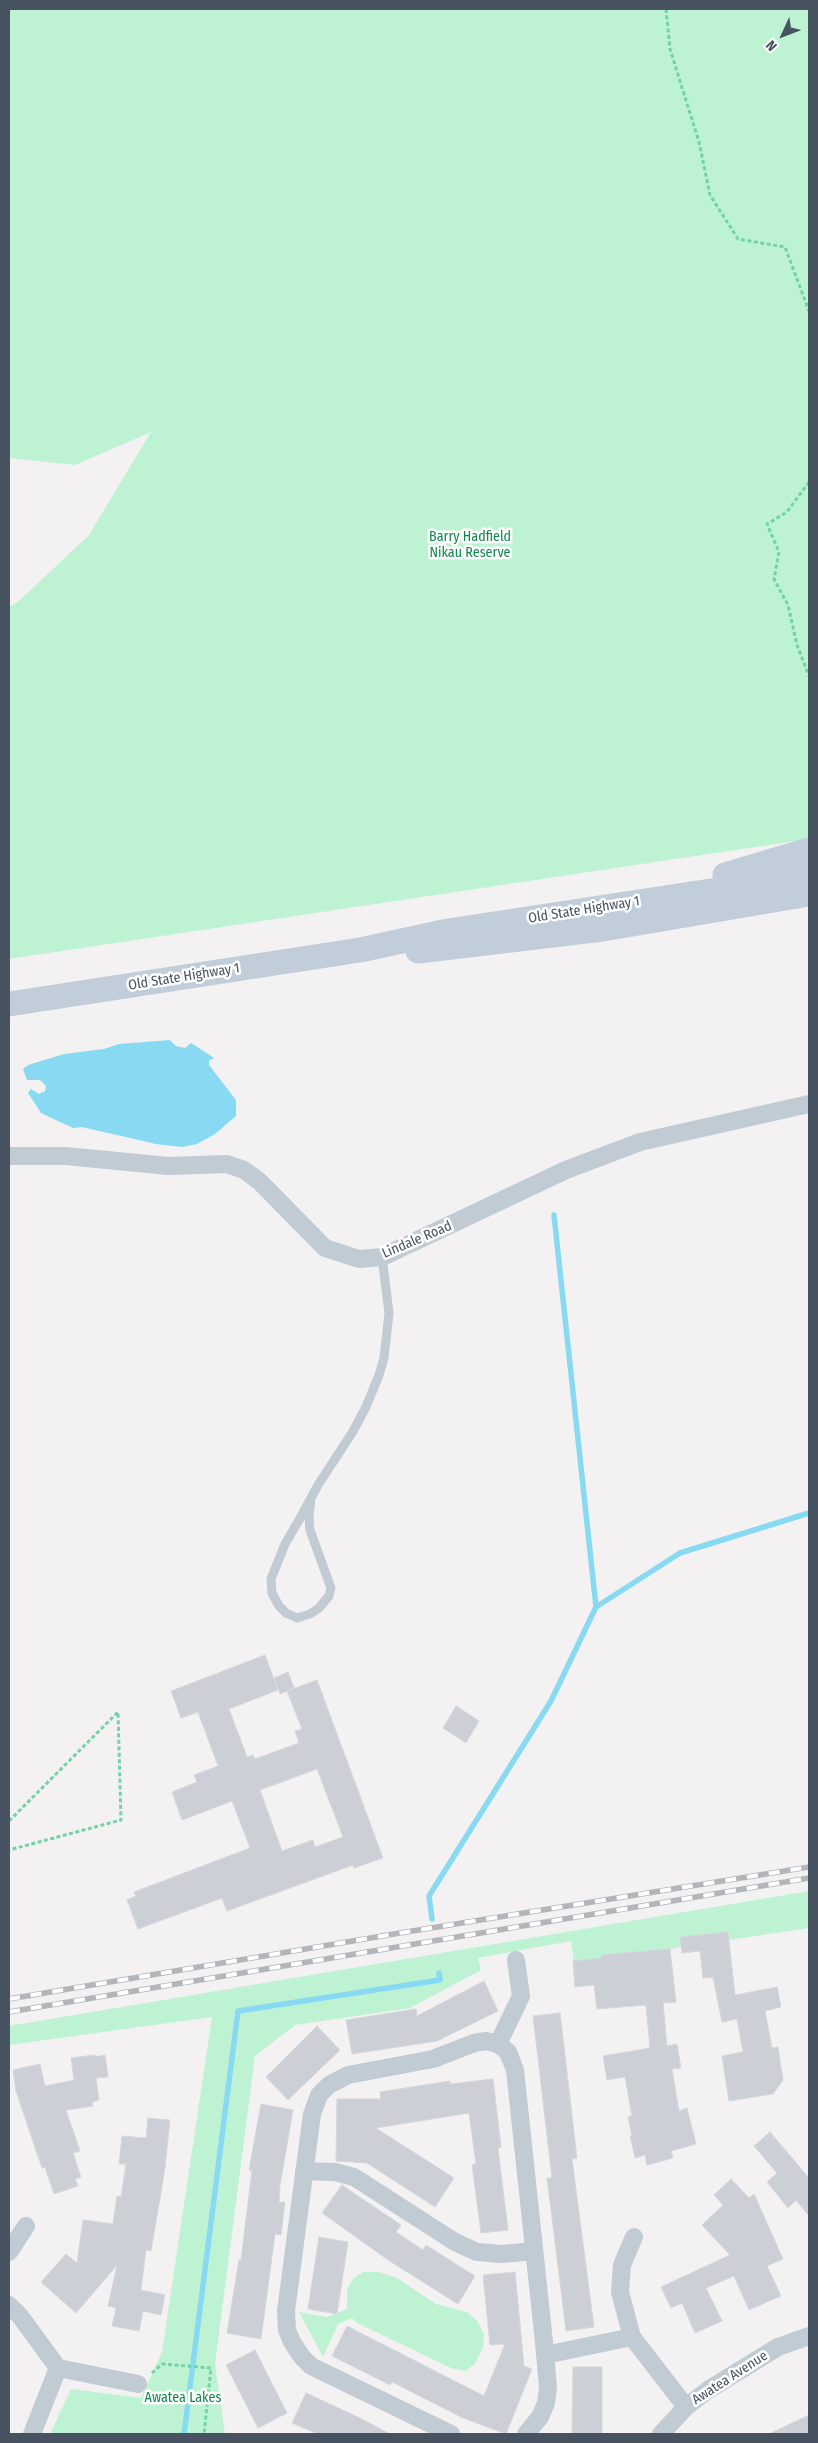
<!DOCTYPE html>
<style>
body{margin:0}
#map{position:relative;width:818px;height:2443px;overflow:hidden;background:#f3f1f1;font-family:"Fira Sans Condensed",sans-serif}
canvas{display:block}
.frame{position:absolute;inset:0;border:10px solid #475360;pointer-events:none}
.north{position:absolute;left:758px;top:10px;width:50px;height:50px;-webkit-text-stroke:4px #fff;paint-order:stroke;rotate:227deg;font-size:14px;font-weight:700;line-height:20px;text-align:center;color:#475360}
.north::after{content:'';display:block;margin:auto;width:18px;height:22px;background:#475360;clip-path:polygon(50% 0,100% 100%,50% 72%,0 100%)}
</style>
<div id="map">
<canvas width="818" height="2443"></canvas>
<div class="frame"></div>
<div class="north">N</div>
</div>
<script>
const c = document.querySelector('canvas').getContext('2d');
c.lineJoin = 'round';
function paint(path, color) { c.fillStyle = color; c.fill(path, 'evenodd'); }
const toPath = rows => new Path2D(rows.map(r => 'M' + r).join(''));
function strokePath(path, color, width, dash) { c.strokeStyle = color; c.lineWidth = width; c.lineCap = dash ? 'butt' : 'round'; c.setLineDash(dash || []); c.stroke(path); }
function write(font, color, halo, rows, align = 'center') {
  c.font = font + ' "Fira Sans Condensed",sans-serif'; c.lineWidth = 5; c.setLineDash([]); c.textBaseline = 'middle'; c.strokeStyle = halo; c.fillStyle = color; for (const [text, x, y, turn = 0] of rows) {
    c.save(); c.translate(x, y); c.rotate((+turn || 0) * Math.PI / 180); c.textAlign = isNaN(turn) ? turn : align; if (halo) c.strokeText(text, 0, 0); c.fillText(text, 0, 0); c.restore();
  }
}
const green = toPath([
 [9,9,809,9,809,839,9,959,9,607,19,601,89,535,151,432,75,465,9,458],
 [809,1891,809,1928,574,1963,571,1941,478,1958,481,1970,410,2008,295,2025,255,2056,215,2364,225,2434,50,2434,71,2389,141,2398,162,2352,212,2017,9,2045,9,2026],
 [363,2272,379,2272,397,2278,436,2304,467,2312,478,2322,484,2335,483,2347,475,2364,465,2371,451,2368,357,2323,352,2318,338,2324,323,2357,299,2312,327,2317,347,2309,347,2290,353,2279]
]);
const water = toPath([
 [170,1040,176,1046,185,1048,191,1043,211,1056,214,1058,209,1061,209,1065,236,1100,236,1116,215,1134,197,1144,182,1147,156,1144,82,1127,73,1128,41,1113,28,1093,31,1089,39,1094,45,1091,46,1086,40,1080,27,1080,23,1069,28,1065,64,1054,104,1049,119,1044]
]);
const stream = toPath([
 [554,1215,596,1607],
 [432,1919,429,1896,551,1701,596,1607,680,1553,809,1513],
 [184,2434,238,2011,440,1980,439,1973]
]);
const building = toPath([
 [265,1655,278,1690,229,1709,247,1757,253,1755,255,1759,299,1743,295,1731,302,1729,287,1691,317,1680,383,1858,354,1868,353,1865,227,1911,222,1898,138,1929,127,1900,136,1896,134,1892,250,1848,232,1801,182,1820,172,1792,197,1782,194,1775,218,1766,198,1712,181,1718,171,1691,265,1655],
 [317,1769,343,1837,315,1847,313,1840,282,1851,260,1790,317,1769],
 [288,1672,294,1688,280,1694,274,1678,288,1672],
 [456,1706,479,1721,466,1743,443,1728,456,1706],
 [728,1932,735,1995,777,1987,781,2007,765,2011,772,2048,778,2047,783,2080,773,2094,729,2101,722,2056,743,2052,737,2019,722,2022,713,1977,703,1978,700,1951,682,1953,680,1937,728,1932],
 [670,1949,676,2002,663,2003,667,2046,677,2044,681,2068,672,2069,679,2111,687,2108,696,2144,671,2151,673,2158,647,2165,645,2155,635,2158,630,2136,632,2136,628,2117,632,2116,625,2077,607,2080,603,2056,650,2048,646,2005,597,2009,594,1985,575,1987,573,1961,602,1958,601,1955,670,1949],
 [484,1981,498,2011,437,2041,352,2054,346,2020,416,2009,417,2016,484,1981],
 [560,2013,577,2158,572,2159,594,2327,566,2331,547,2178,552,2178,533,2016,560,2013],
 [317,2026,340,2050,288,2100,266,2077,317,2026],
 [95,2055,95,2057,105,2055,108,2077,96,2078,99,2100,92,2102,93,2106,66,2110,80,2151,73,2153,81,2177,75,2179,78,2186,54,2194,45,2167,42,2168,16,2091,13,2070,40,2064,45,2086,74,2080,71,2058,95,2055],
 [493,2079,501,2147,498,2148,508,2230,481,2233,472,2165,476,2164,469,2113,376,2128,454,2178,435,2207,367,2163,336,2161,337,2099,381,2099,380,2092,450,2081,450,2084,493,2079],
 [261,2104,293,2110,280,2185,279,2202,285,2202,281,2235,275,2234,261,2339,227,2333,239,2260,241,2260,252,2170,249,2170,261,2104],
 [148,2118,170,2120,165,2168,151,2251,146,2250,141,2290,165,2295,161,2315,143,2311,139,2331,112,2326,116,2308,108,2306,117,2265,76,2313,41,2282,66,2254,77,2263,83,2220,113,2224,117,2196,121,2197,126,2164,119,2164,122,2136,146,2138,148,2118],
 [770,2132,809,2178,809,2216,796,2200,788,2208,767,2182,777,2173,754,2146,770,2132],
 [731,2179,749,2198,754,2194,783,2259,767,2266,781,2296,749,2310,734,2276,706,2288,722,2321,695,2333,682,2303,671,2308,661,2287,730,2255,702,2225,723,2205,714,2195,731,2179],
 [342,2185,401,2225,396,2232,423,2250,426,2245,475,2276,458,2304,391,2262,322,2213,342,2185],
 [319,2237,348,2242,337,2314,308,2309,319,2237],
 [515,2272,524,2366,532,2369,506,2434,463,2418,392,2382,390,2385,332,2356,347,2326,484,2396,505,2344,490,2345,483,2275,515,2272],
 [255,2350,287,2413,258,2428,226,2365,255,2350],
 [573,2367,602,2367,602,2434,572,2434,573,2367],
 [306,2393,362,2419,390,2434,318,2434,292,2423,306,2393],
 [809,2415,809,2434,769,2434,809,2415]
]);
const path = toPath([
 [666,9,670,49,699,142,710,195,738,239,785,247,809,311],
 [809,482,787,512,767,524,779,552,774,579,788,605,797,645,809,676],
 [9,1821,118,1712,121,1820,9,1850],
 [152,2373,162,2364,211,2368,204,2434]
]);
const service = toPath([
 [311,1498,309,1517,310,1530,331,1588,329,1596,319,1608,310,1614,297,1618,286,1613,279,1606,272,1593,271,1579,285,1544,299,1520,311,1498,318,1485,352,1433,366,1407,379,1375,384,1358,389,1313,382,1257]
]);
const minor = toPath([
 [9,1156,66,1156,168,1166,227,1164,244,1170,259,1181,325,1248,359,1259,382,1257,566,1170,640,1142,809,1104],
 [498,2044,521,1996,516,1960],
 [304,2171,335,2172,354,2177,455,2242,477,2252,502,2254,534,2251],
 [634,2237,622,2265,620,2292,632,2337,686,2407],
 [9,2252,26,2226],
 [9,2305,20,2316,58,2368,138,2384],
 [545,2355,632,2337],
 [32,2434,58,2368],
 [451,2434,311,2366,302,2357,292,2342,287,2330,286,2311,312,2114,319,2095,329,2085,348,2075,433,2059,474,2043,486,2041,498,2044,508,2052,515,2070,544,2342,548,2387,546,2403,540,2417,526,2434],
 [661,2434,686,2407,708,2390,778,2347,809,2336]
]);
const secondary = toPath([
 [725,875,809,850],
 [418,951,603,929,809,894],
 [9,1004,360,950,448,931,809,876]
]);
const rail = toPath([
 [9,1999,406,1932,809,1867],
 [9,2012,809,1878]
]);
const parkNames = [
 ["Barry Hadfield",470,537],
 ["Nikau Reserve",470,553],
 ["Awatea Lakes",183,2398]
];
const streetNames = [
 ["Old State Highway 1",584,910,-9],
 ["Old State Highway 1",184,977,-9],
 ["Lindale Road",417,1240,-23],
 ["Awatea Avenue",730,2378,-33]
];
paint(green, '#bdf3d3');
paint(water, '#88d9f2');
strokePath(stream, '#88d9f2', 5.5);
paint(building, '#cccfd6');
strokePath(building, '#d4d7dc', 1);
strokePath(path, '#73d3a6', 3, [4, 2.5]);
strokePath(service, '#c1cbd3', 9);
strokePath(minor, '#c1cbd3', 18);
strokePath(secondary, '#c2cdda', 25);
strokePath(rail, '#b2b6bb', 5.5);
strokePath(rail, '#fff', 4, [11]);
write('14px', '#11884f', '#fff', parkNames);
write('14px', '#475360', '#fff', streetNames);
</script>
